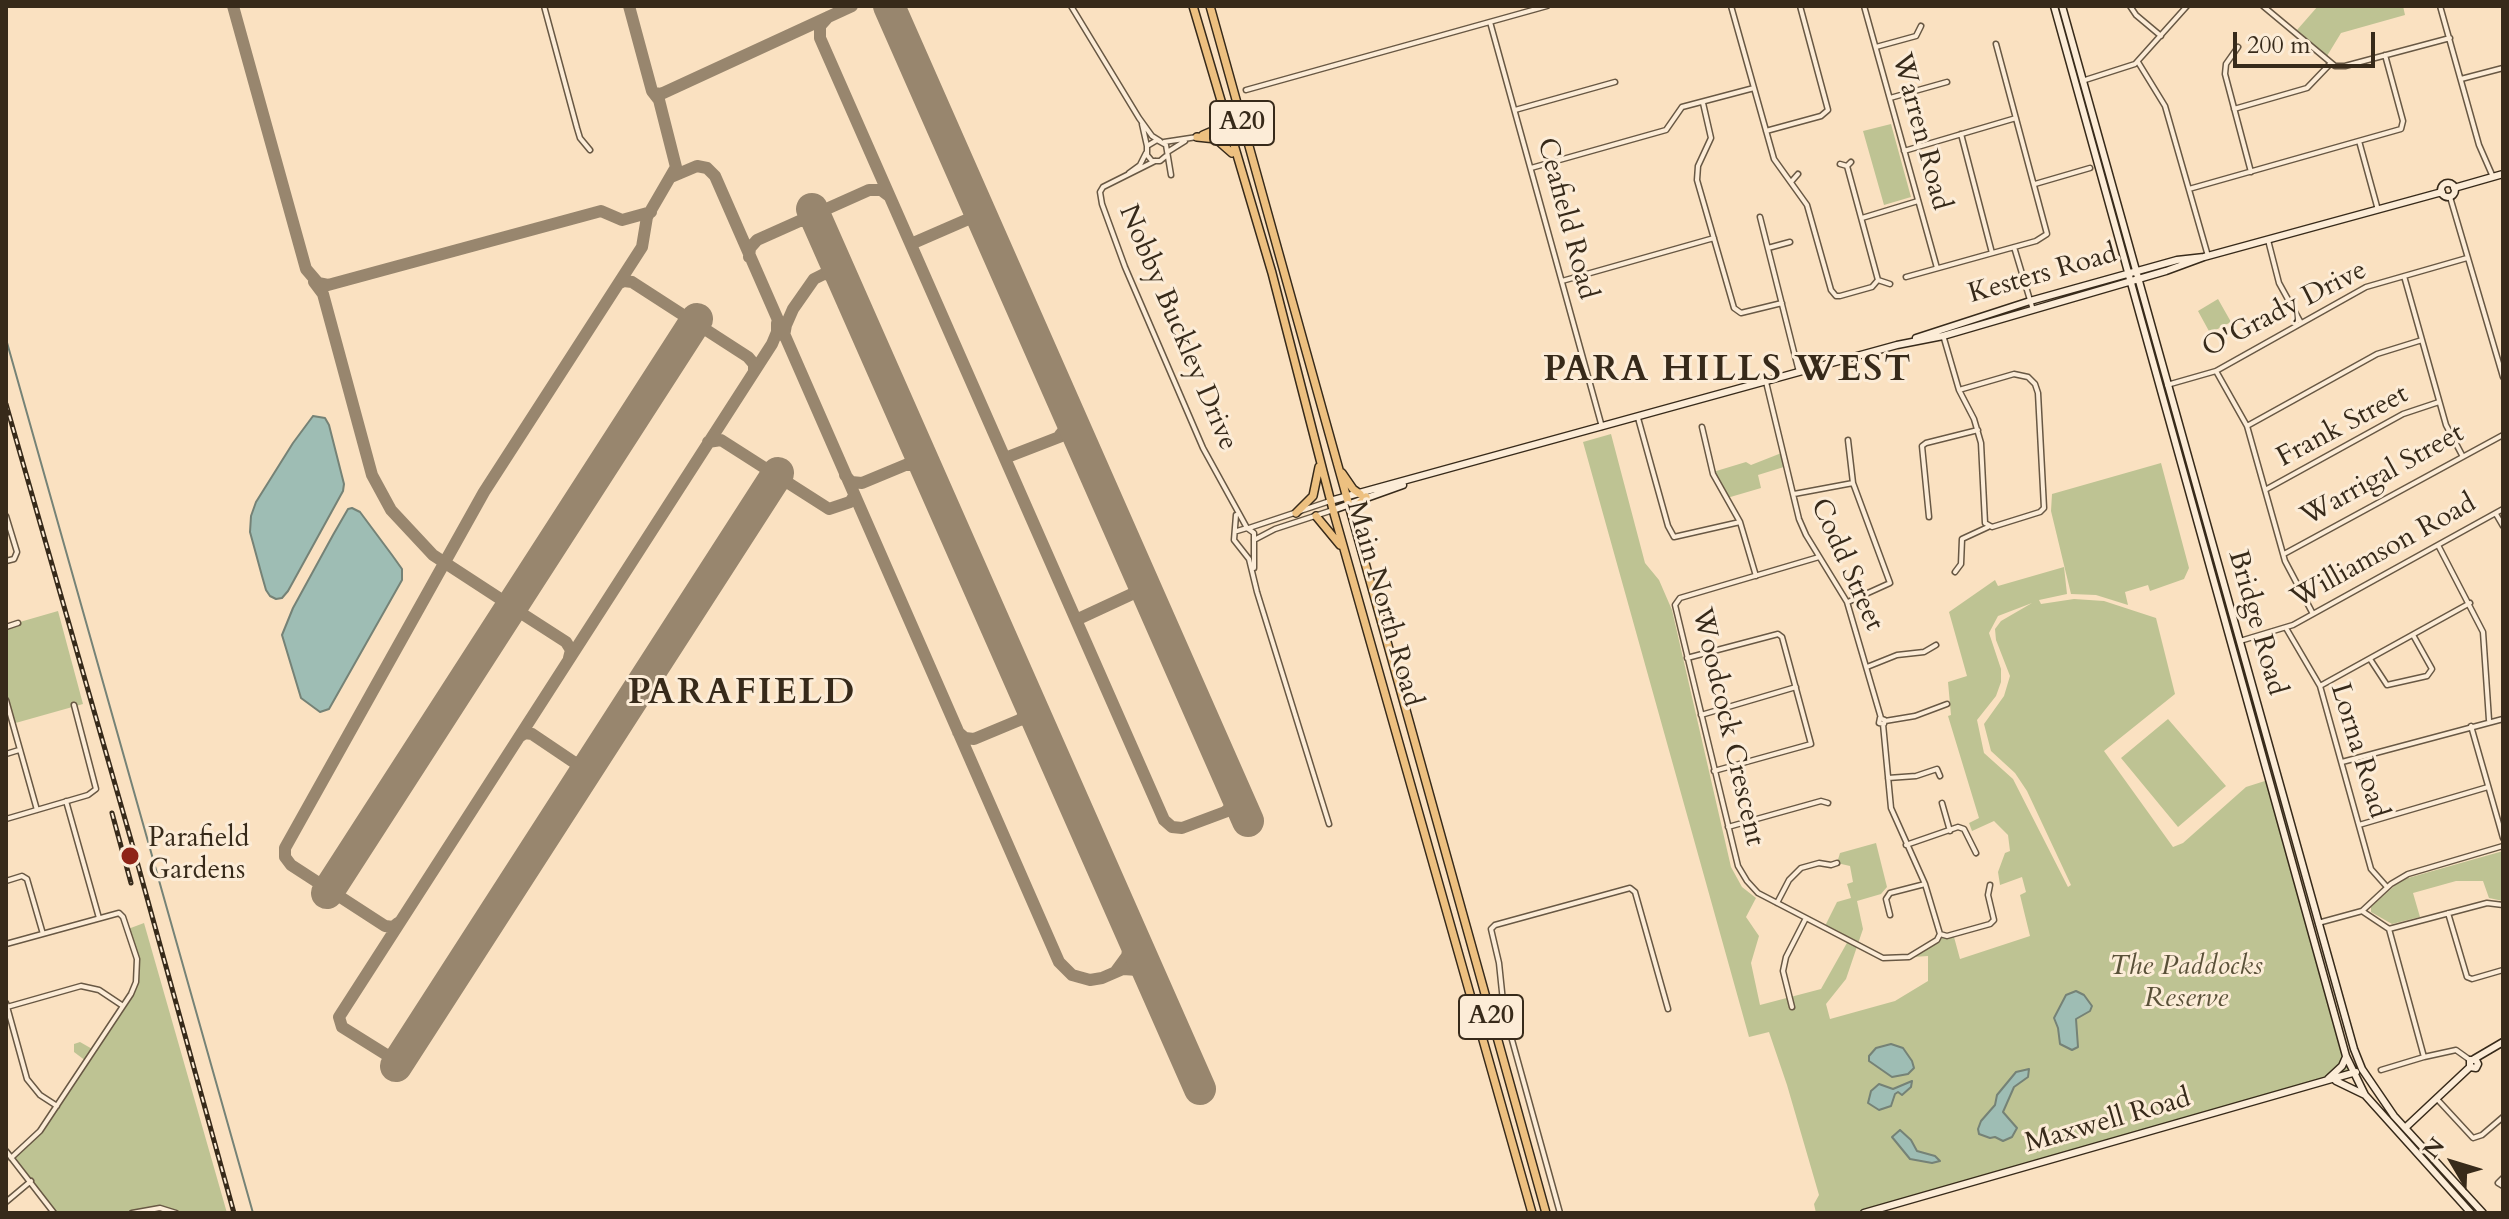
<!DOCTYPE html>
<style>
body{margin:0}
#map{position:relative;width:2509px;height:1219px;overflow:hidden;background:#fae1c1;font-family:Cardo,serif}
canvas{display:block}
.frame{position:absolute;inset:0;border:8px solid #372a1a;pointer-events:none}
.north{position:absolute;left:2413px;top:1123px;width:80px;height:80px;-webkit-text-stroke:6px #fcecd7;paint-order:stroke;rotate:308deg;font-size:22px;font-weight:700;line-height:32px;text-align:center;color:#372a1a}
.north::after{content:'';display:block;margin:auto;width:28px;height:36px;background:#372a1a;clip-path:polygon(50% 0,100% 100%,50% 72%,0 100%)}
.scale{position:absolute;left:2233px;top:32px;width:142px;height:36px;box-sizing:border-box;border:4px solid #372a1a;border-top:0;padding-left:10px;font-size:24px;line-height:28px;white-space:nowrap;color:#372a1a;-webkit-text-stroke:6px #fcecd7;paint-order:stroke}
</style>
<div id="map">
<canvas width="2509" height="1219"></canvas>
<div class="frame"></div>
<div class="north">N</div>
<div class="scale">200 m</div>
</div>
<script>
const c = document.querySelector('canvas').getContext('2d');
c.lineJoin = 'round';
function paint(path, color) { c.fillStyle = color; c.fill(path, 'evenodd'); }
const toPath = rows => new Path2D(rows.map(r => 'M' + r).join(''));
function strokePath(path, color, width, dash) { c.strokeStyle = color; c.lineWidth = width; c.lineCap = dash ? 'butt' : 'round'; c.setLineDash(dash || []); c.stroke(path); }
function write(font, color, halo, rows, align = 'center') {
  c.font = font + ' Cardo,serif'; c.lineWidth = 6; c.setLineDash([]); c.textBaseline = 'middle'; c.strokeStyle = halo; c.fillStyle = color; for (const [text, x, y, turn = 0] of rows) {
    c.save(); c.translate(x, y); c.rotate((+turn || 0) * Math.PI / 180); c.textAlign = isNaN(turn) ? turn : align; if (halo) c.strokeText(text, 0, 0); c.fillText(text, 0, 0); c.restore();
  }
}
const green = toPath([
 [2318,6,2403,6,2405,15,2341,33,2327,56,2297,30],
 [1891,124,1911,197,1884,205,1863,131],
 [2218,299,2231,322,2210,333,2198,311],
 [1611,434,1645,563,1659,580,1672,610,1731,867,1742,887,1756,898,1746,917,1759,936,1751,963,1760,1005,1821,989,1848,941,1824,928,1837,902,1851,898,1847,884,1853,882,1850,866,1837,863,1840,853,1876,843,1887,887,1881,894,1857,901,1863,929,1846,979,1826,1004,1830,1019,1895,1001,1928,981,1928,956,1913,957,1942,938,1954,937,1960,959,2030,936,2020,895,2026,892,2022,877,2000,885,1998,872,2005,853,2010,851,2008,835,1994,821,1972,831,1969,823,1979,818,1948,716,1951,715,1948,682,1967,676,1949,612,1995,580,1998,586,2064,567,2067,594,2039,600,2041,604,2074,599,2104,601,2156,618,2175,694,2104,751,2173,847,2183,843,2246,787,2268,780,2350,1066,2346,1072,2339,1078,1864,1213,1816,1213,1814,1204,1819,1195,1787,1085,1769,1032,1749,1037,1583,442],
 [2032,603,2001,621,1995,629,1996,640,2010,676,2004,696,1984,724,1991,751,2015,773,2027,791,2071,885,2068,887,2013,779,1984,753,1977,720,1996,696,2001,682,2001,669,1989,633,1998,616],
 [1784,452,1787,466,1758,475,1761,488,1727,498,1713,472,1746,462,1751,465],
 [2161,463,2189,568,2184,579,2150,591,2148,585,2125,592,2128,605,2096,595,2071,594,2051,511,2052,494],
 [58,611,83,704,12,724,6,700,6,626],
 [2168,719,2226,786,2178,827,2121,758],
 [2503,851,2503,901,2489,898,2483,881,2456,881,2413,893,2420,917,2392,924,2371,912,2371,907,2401,880],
 [144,923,227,1213,176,1213,165,1209,132,1213,54,1213,11,1158,32,1140,86,1061,74,1052,74,1044,80,1042,94,1050,131,994,136,982,137,959,128,929]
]);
const water = toPath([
 [313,416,325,418,329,425,344,484,343,491,288,591,282,598,276,599,270,596,266,590,262,576,250,532,251,516,256,502,293,443,313,416],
 [352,508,360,512,392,555,402,569,402,580,329,709,320,712,301,698,282,635,293,608,333,535,348,509,352,508],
 [2076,991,2084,995,2092,1006,2090,1011,2076,1019,2078,1047,2072,1050,2060,1044,2058,1028,2054,1018,2066,995,2076,991],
 [1891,1044,1903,1048,1912,1061,1914,1068,1908,1074,1892,1077,1869,1061,1869,1056,1876,1048,1891,1044],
 [2029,1069,2028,1077,2014,1087,2003,1112,2017,1128,2012,1137,2003,1141,1995,1137,1990,1138,1979,1134,1978,1129,1981,1121,1995,1105,1997,1095,2016,1072,2029,1069],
 [1912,1081,1911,1087,1902,1095,1898,1092,1895,1094,1891,1106,1879,1110,1868,1103,1871,1091,1879,1084,1893,1089,1912,1081],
 [1900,1130,1911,1140,1917,1151,1935,1156,1940,1161,1932,1163,1910,1159,1892,1137,1900,1130]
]);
const stream = toPath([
 [6,279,6,290],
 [6,339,253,1213]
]);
const taxiway = toPath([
 [233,6,306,269,318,283,328,285,601,211,622,220,651,212],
 [828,17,820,26,820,38,1164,820,1172,827,1182,828,1241,806],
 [654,93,661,94,852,6],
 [671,177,697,166,707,168,715,176,1059,962,1072,975,1090,980,1102,978,1132,965],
 [800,221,811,221,819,227,837,266],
 [911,244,980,214],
 [749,257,750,248,757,240,869,190,881,190,889,196],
 [314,282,323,294,372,475,391,510,433,555,502,600,509,601,516,598,532,575],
 [618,284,624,281,632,282,748,357,754,364,754,372],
 [784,336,786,325,793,309,814,279,824,274,835,275,842,280,863,323],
 [678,348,689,329,684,316],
 [1060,394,1068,419,1066,428,1060,435],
 [708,442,721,440,829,509,850,502,854,496],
 [1005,458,1067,434,1079,440,1090,462],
 [908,465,917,465,926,471,949,519],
 [845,475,851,482,862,483,915,461,917,449,897,400],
 [760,502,773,484,787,483],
 [1076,620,1145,588],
 [493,636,508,616,521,613,566,642,571,650,569,658],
 [1008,654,1028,702,1026,713,1020,720],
 [958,732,965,738,974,739,1022,719,1032,720,1039,726,1060,771],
 [519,737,525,733,532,734,578,765,580,778,568,799],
 [575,762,583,764,591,761,607,739],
 [1222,763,1234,795,1233,805,1225,812],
 [319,883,333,881,350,858],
 [1111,888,1130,940,1127,956,1116,971],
 [398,923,393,927,385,926,291,865,285,857,285,848,484,492,642,247,647,217,676,167,659,100,652,91,629,6],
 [1123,969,1138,970,1150,979,1172,1025],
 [415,1037,402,1055,390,1057,342,1027,339,1017,772,344,777,332,777,323]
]);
const runway = toPath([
 [889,6,1248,821],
 [812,209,1200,1089],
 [327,893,697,319],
 [396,1066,778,473]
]);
const street = toPath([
 [544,6,577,128,580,138,590,150],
 [1071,6,1139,118,1152,136,1160,141],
 [1731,6,1774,159,1807,205,1831,290,1836,296,1840,296,1872,287,1878,280],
 [1864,6,1937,268],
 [2130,6,2136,15,2161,36],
 [2263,6,2335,66,2345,66,2450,38],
 [2440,6,2479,145,2493,177],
 [1490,22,1602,427],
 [1876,47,1916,36,1921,26],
 [2238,47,2226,64,2225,74,2251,172],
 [2138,62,2165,106,2208,256],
 [2461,79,2503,68],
 [2082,81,2135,64,2187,6],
 [1246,90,1547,6],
 [1890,98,1947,82],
 [1703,103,1711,138,1698,166,1697,180,1734,308,1741,313,1782,303],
 [2234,109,2307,88,2330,64],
 [1515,110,1615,82],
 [1142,124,1147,146],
 [1766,131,1821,116,1828,110,1800,6],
 [1961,134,1992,253],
 [2359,141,2378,210],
 [1164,142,1197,137],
 [1169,151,1185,141],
 [1904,151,2016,118],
 [1166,156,1160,161,1152,161,1147,155,1147,146,1157,140,1166,145,1171,175],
 [1155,161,1103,187,1100,192,1102,204,1125,267,1203,448,1247,528],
 [1840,164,1847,166,1851,162],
 [1847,166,1878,280],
 [1531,168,1666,130,1682,107,1754,88],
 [1129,173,1140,165,1146,153],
 [1791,182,1798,174],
 [2035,184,2090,168],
 [2189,189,2401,129,2403,121,2385,55],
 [2450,197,2503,377],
 [1760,217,1799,372],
 [1862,218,1918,201],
 [2268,240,2279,283,2301,323],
 [2014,247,2033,310],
 [1768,248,1790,242],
 [2404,276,2446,425,2462,455],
 [1906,277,2036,241,2047,234,1996,44],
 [1878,280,1890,284],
 [1562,281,1714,238],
 [1943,335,1959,390,1974,419,1981,443,1985,523,1992,527,2040,512,2044,508,2038,393,2035,384,2028,377,2014,374,1959,390],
 [2216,371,2247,426,2285,561,2313,614],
 [1766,382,1799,519,1806,535,1847,602,1881,718],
 [2167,385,2216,371,2366,287,2467,258],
 [1638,418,1668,526,1674,537,1740,522],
 [2247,426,2377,354,2422,340],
 [1702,427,1713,474,1740,522,1756,576],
 [2265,490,2403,414,2439,402],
 [1794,494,1853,483],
 [2496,514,2503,526],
 [1236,515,1234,540,1249,559,1257,592,1329,824],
 [6,516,17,552,14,559,6,561],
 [1929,517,1922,446,1926,443,1978,430],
 [1249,528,1330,501],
 [1237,531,1247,528,1254,533,1254,568],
 [1254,540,1275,529,1333,510],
 [2438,545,2483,632,2489,720],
 [2284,554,2503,435],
 [1819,557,1680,598,1675,605,1738,866,1747,881,1758,893,1883,958,1909,957,1937,940,1940,934],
 [1955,572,1961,564,1962,539,1988,527],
 [1848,602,1890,583,1853,483,1848,440],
 [6,627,18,623],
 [2286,628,2320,686,2371,869,2387,887],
 [2240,641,2293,625,2503,509],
 [1687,658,1778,634,1782,637,1811,744,1714,771],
 [2370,659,2387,685,2427,676,2432,669,2413,635],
 [1867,667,1897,655,1924,652,1936,645],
 [2320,686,2470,603],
 [6,700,37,810],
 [1701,715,1796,687],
 [1880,718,1885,720,1884,724,1879,723,1880,718],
 [1885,721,1915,716,1947,704],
 [1883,724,1891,808,1925,884,1940,934],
 [2471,726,2503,838],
 [6,754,19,750],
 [2342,762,2503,719],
 [1888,778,1916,776,1937,769,1940,776],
 [66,801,99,918],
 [1942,803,1950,831],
 [6,819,88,795,96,789,74,705],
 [2359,825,2488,787],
 [1728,827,1821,801,1828,803],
 [1906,845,1958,827,1964,829,1976,853],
 [6,881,22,876,27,879,43,934],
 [1777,903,1789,880,1801,868,1819,863,1831,865,1837,863],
 [2362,911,2389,929,2424,1057,2456,1050,2470,1060],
 [2448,913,2467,977,2472,979,2503,970],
 [1890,915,1886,899,1890,893,1925,884],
 [2318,923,2362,911,2391,884,2408,874,2503,846],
 [2389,929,2487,903,2503,905],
 [1940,934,1947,936,1990,924,1994,920,1988,895,1990,885],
 [6,944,119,913,123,917,137,959,136,982,131,994,40,1131,11,1158],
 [6,1003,27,1079,40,1095,57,1106],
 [7,1007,81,986,99,990,123,1006],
 [1792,1007,1783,971,1786,957,1806,918],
 [2381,1070,2424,1057],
 [2437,1099,2473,1138,2482,1135,2503,1117],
 [6,1151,54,1213],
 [2503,1178,2498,1183,2503,1186],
 [6,1202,31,1181],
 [132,1213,160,1208,176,1213],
 [1560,1213,1504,1011,1499,963,1491,929,1495,925,1630,888,1635,892,1668,1009]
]);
const secondary = toPath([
 [2054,6,2346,1056,2365,1095,2471,1213],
 [2062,6,2354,1049,2362,1069,2394,1116,2483,1213],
 '2441 190a7 7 0 1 1 14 0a7 7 0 1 1-14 0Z',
 [2454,188,2503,174],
 [1916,338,2030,301,2177,260,2204,257],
 [1330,501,1897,345,1943,336,2166,271,2204,257,2442,192],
 [1333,510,1403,485],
 [2474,1059,2503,1042],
 [2328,1079,2342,1066,2346,1057],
 [2336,1081,2365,1095],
 [2405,1128,2470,1067,2476,1068,2478,1064,2476,1060,2470,1060,2470,1067],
 [1864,1213,2356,1072]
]);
const highway = toPath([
 [1193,6,1272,273,1333,510,1532,1213],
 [1210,6,1546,1213],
 [1203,135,1217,129,1223,119],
 [1197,137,1216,139,1232,153],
 [1342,473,1353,489,1360,494],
 [1296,513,1313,496,1319,467],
 [1316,516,1340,545],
 [1355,519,1356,507,1366,497]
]);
const rail = toPath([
 [6,404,133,847,234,1213],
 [112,813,131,883]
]);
const markers = [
 [130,856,10,"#8f2418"]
];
const shields = [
 [1242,123,64],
 [1491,1017,64]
];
const shieldNames = [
 ["A20",1242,123],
 ["A20",1491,1017]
];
const streetNames = [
 ["Warren Road",1920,132,75],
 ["Ceafield Road",1566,219,75],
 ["Kesters Road",2043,275,-16],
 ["O'Grady Drive",2285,310,-27],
 ["Nobby Buckley Drive",1177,328,67],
 ["Frank Street",2343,427,-28],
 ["Warrigal Street",2383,476,-29],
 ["Williamson Road",2384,552,-29],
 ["Codd Street",1846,565,66],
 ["Main North Road",1383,604,74],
 ["Bridge Road",2256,623,74],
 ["Woodcock Crescent",1727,727,77],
 ["Lorna Road",2358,751,73],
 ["Maxwell Road",2108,1122,-16]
];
const poiNames = [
 ["Parafield",148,840],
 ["Gardens",148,872]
];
const parkNames = [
 ["The Paddocks",2186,968],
 ["Reserve",2186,1000]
];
const districtNames = [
 ["PARA HILLS WEST",1728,372],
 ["PARAFIELD",742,695]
];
paint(green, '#bec393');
paint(water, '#9ebdb4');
strokePath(water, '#758276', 2);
strokePath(stream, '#758276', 2);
strokePath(taxiway, '#98866e', 12);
strokePath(runway, '#98866e', 32);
strokePath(street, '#685844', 7);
strokePath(secondary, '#372a1a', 9);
strokePath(highway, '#372a1a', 10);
strokePath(street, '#fcecd7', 4);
strokePath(secondary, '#fcecd7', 6);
strokePath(highway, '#edc080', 7);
strokePath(rail, '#372a1a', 5);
strokePath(rail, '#fcecd7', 2, [6]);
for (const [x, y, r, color] of markers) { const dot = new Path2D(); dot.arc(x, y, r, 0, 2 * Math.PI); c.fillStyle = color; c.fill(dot); strokePath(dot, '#fcecd7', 3); }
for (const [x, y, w] of shields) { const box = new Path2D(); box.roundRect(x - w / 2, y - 22, w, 44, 6); c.fillStyle = '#fcecd7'; c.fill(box); strokePath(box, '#372a1a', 2); }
write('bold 26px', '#372a1a', null, shieldNames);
write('28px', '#372a1a', '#fcecd7', streetNames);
write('28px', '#372a1a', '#fcecd7', poiNames, 'left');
write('italic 28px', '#595038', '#fcecd7', parkNames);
c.letterSpacing = '2px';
write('bold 36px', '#372a1a', '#fcecd7', districtNames);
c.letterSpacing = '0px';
</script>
